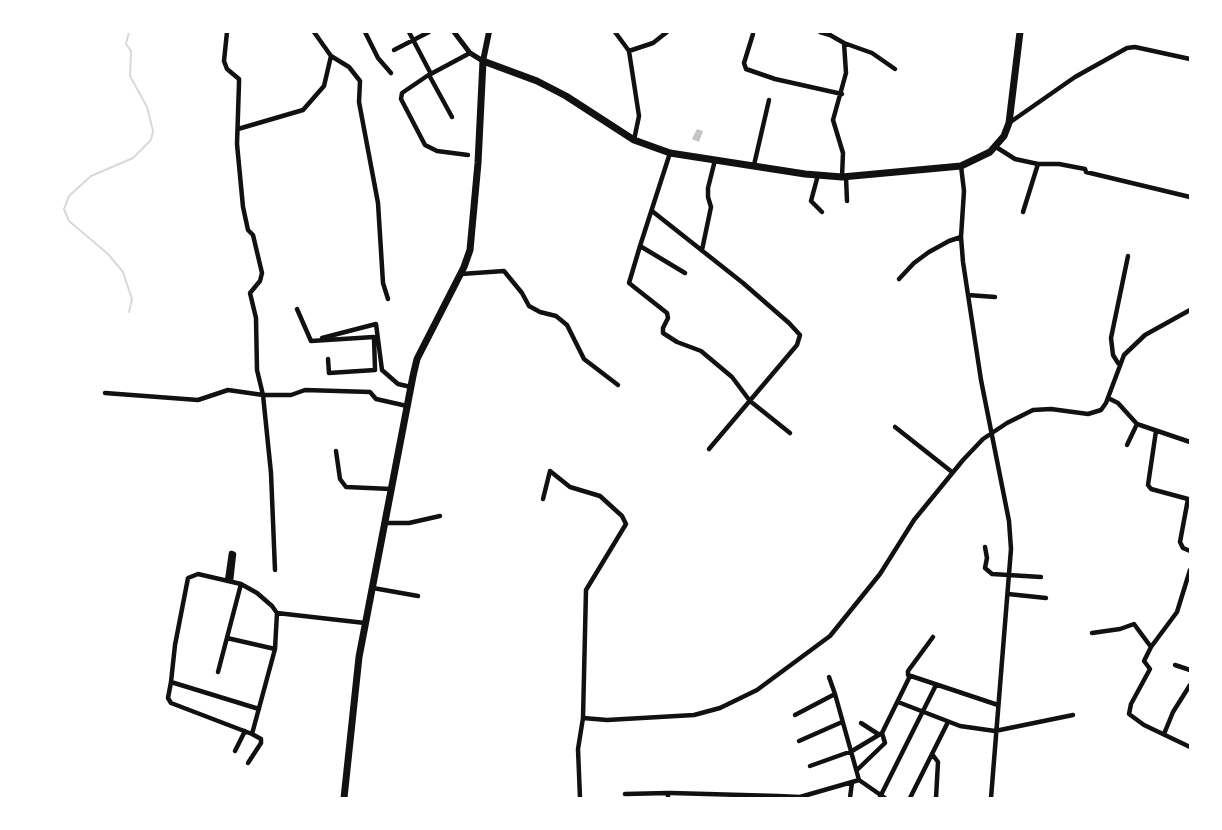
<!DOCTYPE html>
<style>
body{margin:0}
#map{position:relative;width:1222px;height:830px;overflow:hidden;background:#fff;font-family:"Space Grotesk",sans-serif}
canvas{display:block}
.frame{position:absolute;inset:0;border:33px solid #fff;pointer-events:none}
</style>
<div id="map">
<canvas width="1222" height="830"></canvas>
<div class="frame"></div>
</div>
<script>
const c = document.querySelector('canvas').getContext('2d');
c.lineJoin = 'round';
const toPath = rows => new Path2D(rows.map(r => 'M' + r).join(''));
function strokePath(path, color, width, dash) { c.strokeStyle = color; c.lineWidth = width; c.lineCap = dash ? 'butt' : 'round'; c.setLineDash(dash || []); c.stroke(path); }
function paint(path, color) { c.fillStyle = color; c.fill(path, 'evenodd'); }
const stream = toPath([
 [129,312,132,299,123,272,108,254,69,221,64,209,69,196,91,176,133,158,151,140,153,131,147,107,130,76,131,51,126,44,129,32]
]);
const building = toPath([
 [697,129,703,131,699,142,692,139]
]);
const minor = toPath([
 [227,32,224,61,227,69,239,79,239,83,237,144,243,207,248,230,253,235,262,273,260,281,250,293,256,318,257,370,263,395,271,473,275,570],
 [314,32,331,56,349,67,360,81,359,102,378,203,383,283,388,299],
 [365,32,378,58,391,73],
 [409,32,431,74],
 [615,32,629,51,639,116,634,140],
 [820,32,830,35],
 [829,32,830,35,844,43],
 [753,34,744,63,746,69,775,79,842,94],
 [394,50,429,32],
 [629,51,653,43,667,32],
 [429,75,452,117],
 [1009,123,1075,77,1127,48,1135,47,1190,59],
 [238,129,303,110,324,86,331,56],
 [996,147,1015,159,1038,164,1023,212],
 [670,153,640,246,685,273],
 [468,155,437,151,425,145,401,99,402,93,427,76,470,53],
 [1038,164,1059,164,1085,169,1086,172,1190,197],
 [754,165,769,100],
 [961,166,964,191,961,237,963,262,981,380,1009,521,1011,549,991,798],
 [818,175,811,201,822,212],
 [842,177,843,153,833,120,846,73,844,43,872,53,895,69],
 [846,177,847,201],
 [652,211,743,283,789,323,800,335,797,345,709,449],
 [640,246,629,283,667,313,668,318,663,328,663,333,677,342,701,351,732,377,750,401,790,433],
 [702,250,711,207,708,197,708,188,715,160],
 [461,274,504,271,522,293,529,306,540,312,556,316,567,325,584,359,618,385],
 [899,279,914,263,929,252,949,241,961,237],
 [968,295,995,297],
 [297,309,311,341,374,337,375,370,329,373,328,359],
 [322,338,376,324,382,370,398,384,411,387],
 [1118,363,1113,355,1111,338,1128,256],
 [105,393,198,400,228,390,263,395,291,395,305,390,370,392,376,399,407,406],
 [1108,398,1118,403,1137,424,1127,445],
 [1137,424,1190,442],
 [895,427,952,472],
 [1156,431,1148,485,1151,489,1188,499,1180,542,1183,548,1190,551],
 [336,451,340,479,346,487,391,489],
 [543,499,550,471,570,487,600,496,622,516,626,524,586,590,583,718,578,749,580,798],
 [385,523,409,523,440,516],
 [985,547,987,558,985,568,992,574,1041,577],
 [227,581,231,553],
 [231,581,234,554,232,553],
 [373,588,418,596],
 [1008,594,1046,598],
 [277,613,365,623],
 [1092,633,1120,629,1134,624,1151,647,1144,661,1150,669,1131,704,1129,714,1144,725,1190,747],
 [933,637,908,671,908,675,998,705],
 [227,638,275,649],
 [1151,647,1177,612,1190,570],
 [1175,665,1190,670],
 [218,672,241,584],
 [829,677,835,694],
 [171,682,168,698,171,703,252,734,275,649,277,613,272,606,257,593,241,584,198,574,188,578,175,645,171,682,259,709],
 [898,702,960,726,995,731,1073,715],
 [795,715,835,694,859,780,885,798],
 [583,718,607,720,694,715,720,708,757,690,830,636,880,574,914,520,963,460,983,439,1007,423,1033,410,1051,409,1088,414,1101,410,1106,403,1124,355,1145,335,1190,310],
 [861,723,878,734],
 [1164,734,1173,712,1190,685],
 [799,741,842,722],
 [235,751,245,731],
 [932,754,938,762,936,798],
 [248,763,261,743,261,739,252,734],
 [810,766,852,751,882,733,910,676],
 [857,770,885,743,882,733],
 [625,794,668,793],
 [880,797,936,685],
 [668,798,668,793,671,793,778,796],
 [778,798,778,796,800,797,859,780],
 [850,798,852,782],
 [910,798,948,722]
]);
const tertiary = toPath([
 [454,32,470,53,483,61]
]);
const secondary = toPath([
 [483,61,489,32]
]);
const primary = toPath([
 [344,798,359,657,413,376,417,359,464,267,470,250,478,163,483,61,537,81,566,96,634,140,670,153,805,174,842,177,961,166,990,152,1004,136,1009,123,1020,32]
]);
strokePath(stream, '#d9d9d9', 2);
paint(building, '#c4c4c4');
strokePath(minor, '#111', 4.5);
strokePath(tertiary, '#111', 5);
strokePath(secondary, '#111', 6);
strokePath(primary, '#111', 7);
</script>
